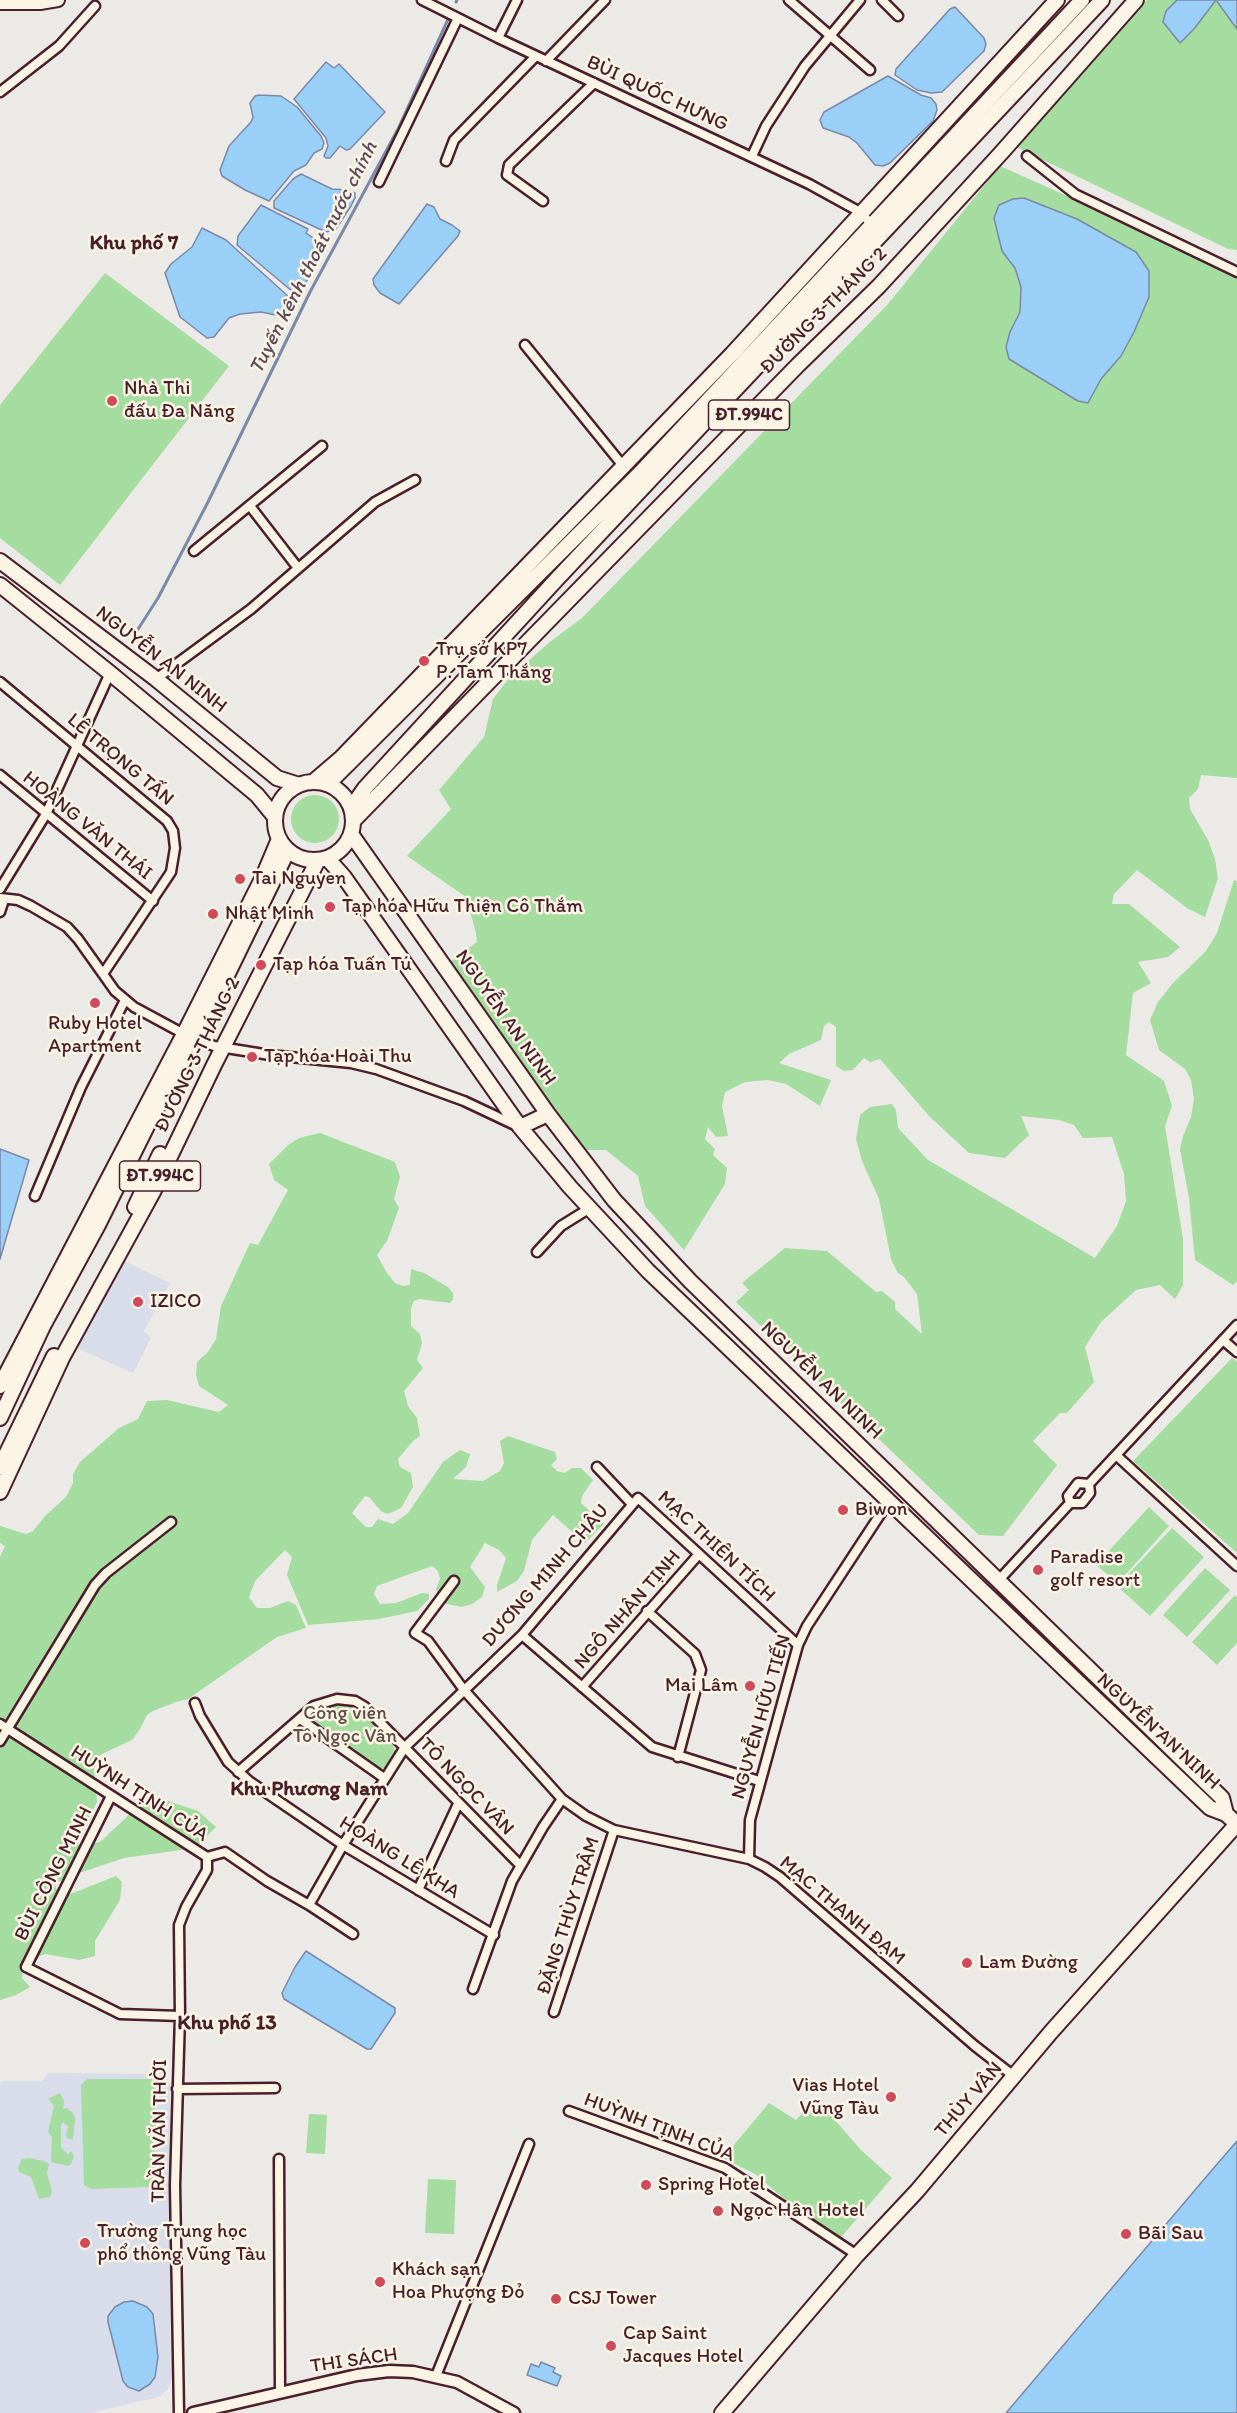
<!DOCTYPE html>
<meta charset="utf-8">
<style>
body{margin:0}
canvas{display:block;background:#eceae7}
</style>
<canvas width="1237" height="2413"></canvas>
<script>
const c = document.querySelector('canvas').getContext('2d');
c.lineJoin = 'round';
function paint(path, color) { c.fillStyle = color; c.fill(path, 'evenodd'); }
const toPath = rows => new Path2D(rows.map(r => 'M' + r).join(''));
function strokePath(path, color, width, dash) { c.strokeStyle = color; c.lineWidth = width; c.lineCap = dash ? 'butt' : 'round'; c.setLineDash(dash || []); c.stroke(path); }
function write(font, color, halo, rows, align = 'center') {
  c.font = font + ' Itim,sans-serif'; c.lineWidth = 5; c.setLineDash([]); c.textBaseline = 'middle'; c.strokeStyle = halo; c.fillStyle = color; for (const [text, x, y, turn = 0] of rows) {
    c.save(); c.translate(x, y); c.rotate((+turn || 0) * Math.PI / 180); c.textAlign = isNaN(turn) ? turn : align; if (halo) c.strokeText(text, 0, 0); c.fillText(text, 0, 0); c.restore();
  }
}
const built = toPath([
 [124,1261,170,1283,144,1331,151,1338,133,1373,77,1348],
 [48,2073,156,2074,171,2085,169,2197,171,2381,168,2389,159,2397,90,2413,0,2413,0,2083,2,2081,42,2081]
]);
const green = toPath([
 [1147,0,1237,0,1237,250,1228,249,1012,145],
 [1000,166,1237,272,1237,778,1201,775,1198,789,1189,798,1190,809,1208,840,1215,859,1218,878,1205,917,1187,908,1137,870,1114,894,1112,904,1129,904,1180,947,1168,957,1138,962,1151,983,1133,993,1126,1055,1164,1081,1172,1106,1165,1126,1183,1239,1183,1285,1175,1299,1160,1285,1136,1290,1101,1322,1085,1347,1094,1382,1067,1413,1060,1413,1033,1441,1057,1465,1003,1536,979,1535,736,1302,749,1290,742,1283,785,1248,827,1251,876,1292,882,1291,895,1302,895,1309,922,1334,917,1294,904,1277,898,1273,891,1259,879,1199,862,1161,856,1139,860,1115,870,1107,892,1104,896,1110,898,1128,928,1160,1095,1258,1117,1226,1126,1201,1124,1174,1112,1137,1083,1138,1074,1125,1059,1120,1021,1116,1029,1135,1005,1158,969,1153,929,1116,880,1059,870,1062,864,1058,853,1070,844,1071,836,1066,836,1027,829,1022,824,1026,821,1040,789,1054,779,1063,831,1080,820,1106,786,1084,767,1080,745,1082,725,1092,722,1106,728,1136,716,1137,708,1127,705,1139,715,1149,713,1155,727,1168,725,1184,684,1250,645,1206,638,1176,606,1150,585,1150,450,962,477,942,476,933,466,897,407,856,451,809,439,790,484,737,493,699,510,677,551,641,582,618,888,304],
 [105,273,229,366,60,585,0,538,0,405],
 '291 819a24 24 0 1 1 48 0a24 24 0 1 1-48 0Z',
 [1234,880,1237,881,1237,1281,1233,1285,1195,1260,1189,1198,1180,1149,1183,1136,1191,1117,1194,1099,1191,1080,1185,1069,1159,1050,1150,1020,1158,1002,1173,983,1206,951,1217,933],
 [320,1133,395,1162,400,1177,394,1199,399,1208,387,1241,377,1255,387,1273,395,1283,403,1286,410,1285,411,1269,424,1273,448,1287,453,1293,453,1299,450,1303,419,1299,414,1301,411,1308,411,1326,420,1334,422,1343,417,1360,423,1368,404,1391,408,1406,417,1418,420,1436,413,1441,398,1459,400,1467,411,1473,413,1487,401,1508,393,1512,387,1514,381,1511,369,1497,365,1496,352,1513,366,1527,372,1527,378,1519,393,1524,408,1513,443,1462,460,1450,470,1454,466,1467,453,1479,483,1481,500,1471,504,1463,500,1441,508,1436,555,1452,557,1459,551,1465,557,1471,565,1473,572,1468,581,1468,593,1480,582,1496,581,1503,604,1524,585,1543,553,1515,532,1540,524,1571,517,1581,497,1592,497,1585,506,1558,499,1550,485,1543,470,1567,485,1587,482,1597,472,1604,461,1607,443,1603,436,1589,440,1579,438,1571,432,1566,377,1586,374,1594,380,1604,396,1603,422,1593,429,1594,429,1599,417,1611,379,1619,308,1625,287,1575,292,1557,285,1550,255,1581,249,1597,257,1608,270,1608,288,1601,296,1605,306,1628,277,1637,188,1699,176,1702,153,1711,147,1715,140,1729,132,1740,102,1754,95,1760,94,1767,97,1802,77,1841,80,1846,100,1842,130,1814,152,1801,162,1799,198,1811,216,1827,195,1848,124,1858,67,1877,55,1884,59,1896,73,1893,116,1876,122,1882,120,1900,95,1941,95,1956,79,1960,45,1954,34,1959,23,1969,22,1978,30,1987,16,1995,0,2000,0,1557,5,1546,0,1543,0,1526,26,1534,33,1531,45,1516,66,1497,73,1483,73,1474,80,1462,119,1428,138,1419,147,1401,167,1400,219,1412,228,1405,199,1386,196,1375,197,1362,208,1352,216,1339,221,1306,250,1243,258,1245,288,1190,274,1180,269,1164,288,1145,299,1138],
 [1232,1358,1237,1362,1237,1553,1133,1461],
 [1149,1507,1169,1526,1118,1583,1096,1565],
 [1172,1528,1204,1557,1150,1616,1117,1586],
 [1205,1568,1230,1590,1187,1637,1163,1615],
 [1235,1595,1237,1598,1237,1643,1217,1665,1192,1642],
 [340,1703,352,1705,386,1736,393,1745,396,1753,395,1761,387,1768,377,1768,318,1732,313,1721,315,1713,323,1706],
 [87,2079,153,2079,156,2084,154,2182,148,2187,91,2189,84,2185,81,2085],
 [60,2093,64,2101,63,2109,67,2108,73,2113,75,2118,73,2139,68,2139,66,2136,68,2126,62,2122,61,2126,61,2147,68,2155,71,2151,74,2156,71,2164,68,2166,51,2162,52,2137,48,2132,54,2106,48,2099],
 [816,2098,860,2149,892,2178,836,2243,755,2174,723,2158,769,2103,796,2120],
 [309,2114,327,2115,325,2154,306,2153],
 [30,2158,47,2162,49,2165,47,2173,52,2191,50,2197,39,2199,31,2177,19,2172,18,2168,22,2159],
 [428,2179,456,2180,454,2234,425,2233]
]);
const water = toPath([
 [1177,0,1237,0,1237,29,1216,0,1194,29,1180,43,1163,22,1166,11,1177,0],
 [955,7,984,38,986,44,984,51,942,92,931,93,917,90,895,75,896,69,950,9,955,7],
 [326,62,334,68,339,64,385,112,350,149,346,150,340,146,330,158,326,158,324,156,328,146,326,138,294,99,326,62],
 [888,76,921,95,931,98,936,104,937,110,933,121,890,163,883,166,875,165,857,143,849,137,823,128,820,120,824,112,888,76],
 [259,95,281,96,297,107,321,136,324,143,322,149,314,153,306,165,294,171,269,201,245,190,222,176,220,170,229,146,251,122,253,117,250,103,255,96,259,95],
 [301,174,332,189,348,190,355,193,355,198,351,206,336,229,326,232,274,208,274,201,293,179,301,174],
 [1024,198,1077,219,1136,252,1149,271,1149,297,1134,332,1121,356,1101,379,1088,403,1078,401,1009,359,1006,347,1010,332,1020,312,1021,287,1015,268,1002,251,994,218,999,205,1013,199,1024,198],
 [427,204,434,207,440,219,452,225,460,231,458,236,399,304,380,293,374,285,373,279,427,204],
 [261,205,308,229,306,233,324,245,299,297,237,245,238,236,261,205],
 [202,228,226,240,290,298,284,312,276,315,261,312,240,314,229,318,214,337,207,338,180,317,165,273,171,264,192,247,202,228],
 [0,1149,29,1160,0,1259,0,1149],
 [306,1951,395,2008,395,2013,371,2049,367,2049,284,1999,282,1993,295,1967,306,1951],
 [1237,2141,1237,2413,1006,2413,1212,2170,1237,2141],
 [133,2301,147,2307,153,2314,158,2357,155,2377,150,2384,139,2391,128,2387,123,2381,108,2322,108,2316,115,2307,124,2302,133,2301],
 [541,2362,555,2368,553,2372,561,2376,557,2386,527,2375,531,2364,539,2367,541,2362]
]);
const stream = toPath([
 [456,2,457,0],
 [133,637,158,598,208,502,310,292,398,129,449,17]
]);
const minor = toPath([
 [422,0,498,38,809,184,860,212,873,226],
 [789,0,870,70],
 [882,0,898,16],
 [498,38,517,0],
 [546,61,605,0],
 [0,92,59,46,95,6],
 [752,156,766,126,805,66,860,0],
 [1027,156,1075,194,1237,272],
 [446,161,454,140,536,56],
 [379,182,458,18],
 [543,201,507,175,509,165,594,83],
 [525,345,624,467],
 [250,506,298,568],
 [194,551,322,446],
 [156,679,251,609,375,502,415,480],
 [0,682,167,821,173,831,175,848,171,872,103,974],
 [0,775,153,901],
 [0,889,46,814,110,673],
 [0,898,18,900,31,906,67,927,78,939,115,991,134,1007,184,1034,214,1046,270,1055,351,1063,376,1069,464,1101,517,1126],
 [0,912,4,900],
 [35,1196,81,1087,125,1000],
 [537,1252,561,1226,590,1208],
 [1223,1340,1237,1352],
 [1116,1455,1237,1566],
 [597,1467,631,1503],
 [1070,1503,1068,1496,1078,1483,1089,1484],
 [454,1581,415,1633,428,1641,464,1690,562,1799,586,1816,614,1830,749,1859,765,1867,780,1877,975,2046,1015,2077],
 [998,1581,1070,1503,1082,1503,1090,1493,1089,1484,1237,1325],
 [647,1611,695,1654,701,1670,678,1757],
 [522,1635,652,1747,759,1781],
 [582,1687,699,1554],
 [195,1703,200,1716,228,1762,249,1781,343,1845,494,1935],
 [300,1719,384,1778],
 [0,1724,207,1857,225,1852,267,1881,309,1905,353,1934],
 [0,1741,95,1585,106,1573,171,1522],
 [238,1772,314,1706,337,1699,355,1701,365,1707,520,1865],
 [111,1796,26,1967,120,2014,180,2016],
 [749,1859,750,1820,798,1645,807,1626,889,1501],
 [418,1890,458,1804],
 [309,1905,343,1845,405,1747,522,1635,638,1498,798,1645],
 [473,1989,512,1881,543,1827,562,1799],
 [554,2012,614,1830],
 [177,2089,275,2088],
 [569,2111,725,2168,857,2255],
 [279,2159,280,2391],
 [436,2376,529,2144],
 [179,2413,175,2185,180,2016,179,1925,186,1907,207,1870,207,1857]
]);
const tertiary = toPath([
 [193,2413,357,2375,389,2371,413,2372,457,2382,514,2413]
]);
const secondary = toPath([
 [0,3,40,3,58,0]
]);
const primary = toPath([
 [0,561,156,679,277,778,299,785],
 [0,585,110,673,257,795,275,817],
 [313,782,341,758,732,354,1057,0],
 '275 821a39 39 0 1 1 78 0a39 39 0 1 1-78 0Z',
 [328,784,641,472,1082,0],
 [351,808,365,788,556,580,1102,0],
 [353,821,798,365,879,286,1002,152,1136,0],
 [351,834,548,1114,614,1200,690,1281,1222,1798,1226,1814],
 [327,858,344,877,520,1127,570,1187,648,1271,1210,1808,1226,1814,1237,1824,1051,2032,917,2191,857,2255,722,2413],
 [520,1127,548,1114],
 [135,1207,160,1154],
 [0,1386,184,1034,263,877,279,839],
 [0,1418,43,1326,98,1225,149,1122,196,1039,288,850],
 [0,1467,54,1356],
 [0,1492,62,1358,153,1192,214,1065,318,860]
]);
const markers = [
 [112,401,6,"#d1495b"],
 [424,661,6,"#d1495b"],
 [240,879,6,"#d1495b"],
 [330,907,6,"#d1495b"],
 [213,914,6,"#d1495b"],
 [261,965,6,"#d1495b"],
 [95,1003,6,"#d1495b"],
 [252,1057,6,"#d1495b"],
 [138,1302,6,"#d1495b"],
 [843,1510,6,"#d1495b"],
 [1038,1570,6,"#d1495b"],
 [750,1686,6,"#d1495b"],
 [967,1963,6,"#d1495b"],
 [891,2097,6,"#d1495b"],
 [646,2185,6,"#d1495b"],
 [718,2211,6,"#d1495b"],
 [1126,2234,6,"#d1495b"],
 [85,2243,6,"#d1495b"],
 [380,2282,6,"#d1495b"],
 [556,2299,6,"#d1495b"],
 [611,2346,6,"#d1495b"]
];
const shields = [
 [749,415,81],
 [160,1176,81]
];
const shieldNames = [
 ["ĐT.994C",749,415],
 ["ĐT.994C",160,1176]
];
const streetNames = [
 ["BÙI QUỐC HƯNG",657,94,25],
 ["ĐƯỜNG 3 THÁNG 2",824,311,-45],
 ["NGUYỄN AN NINH",161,660,38],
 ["LÊ TRỌNG TẤN",120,760,40],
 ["HOÀNG VĂN THÁI",87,826,39],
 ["NGUYỄN AN NINH",505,1018,55],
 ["ĐƯỜNG 3 THÁNG 2",198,1055,-64],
 ["NGUYỄN AN NINH",821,1381,44],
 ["MẠC THIÊN TÍCH",716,1547,43],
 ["DƯƠNG MINH CHÂU",546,1576,-49],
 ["NGÔ NHÂN TỊNH",628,1610,-49],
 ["NGUYỄN HỮU TIẾN",762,1717,-74],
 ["NGUYỄN AN NINH",1158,1732,43],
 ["TÔ NGỌC VÂN",466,1787,46],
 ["HUỲNH TỊNH CỦA",139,1794,33],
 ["HOÀNG LÊ KHA",399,1858,32],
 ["BÙI CÔNG MINH",54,1874,-63],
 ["MẠC THANH ĐẠM",842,1911,40],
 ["ĐẶNG THÙY TRÂM",569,1916,-72],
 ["THÙY VÂN",969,2100,-49],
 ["HUỲNH TỊNH CỦA",659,2128,21],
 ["TRẦN VĂN THỜI",160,2131,-89],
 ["THI SÁCH",354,2361,-8]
];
const poiNames = [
 ["Nhà Thi",124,389],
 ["đấu Đa Năng",124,412],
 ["Trụ sở KP7",436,650],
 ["P. Tam Thắng",436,673],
 ["Tai Nguyen",252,879],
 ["Tạp hóa Hữu Thiện Cô Thắm",342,907],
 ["Nhật Minh",225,914],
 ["Tạp hóa Tuấn Tú",273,965],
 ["Ruby Hotel",95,1024,"center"],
 ["Apartment",95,1047,"center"],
 ["Tạp hóa Hoài Thu",264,1057],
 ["IZICO",150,1302],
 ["Biwon",855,1510],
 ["Paradise",1050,1558],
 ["golf resort",1050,1581],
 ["Mai Lâm",738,1686,"right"],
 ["Lam Đường",979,1963],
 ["Vias Hotel",879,2086,"right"],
 ["Vũng Tàu",879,2109,"right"],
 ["Spring Hotel",658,2185],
 ["Ngọc Hân Hotel",730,2211],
 ["Trường Trung học",97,2232],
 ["phổ thông Vũng Tàu",97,2255],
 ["Bãi Sau",1138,2234],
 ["Khách sạn",392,2270],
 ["Hoa Phượng Đỏ",392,2293],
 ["CSJ Tower",568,2299],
 ["Cap Saint",623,2334],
 ["Jacques Hotel",623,2357]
];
const parkNames = [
 ["Công viên",345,1714],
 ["Tô Ngọc Vân",345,1737]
];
const neighbourhoodNames = [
 ["Khu phố 7",134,244],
 ["Khu Phương Nam",309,1790],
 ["Khu phố 13",227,2024]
];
const waterNames = [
 ["Tuyến kênh thoát nước chính",314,258,-63]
];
paint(built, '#d8dde9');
paint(green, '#a5dc9f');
paint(water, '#9acff8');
strokePath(water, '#7a89a6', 1.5);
strokePath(stream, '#7a89a6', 3);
strokePath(minor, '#4a1f2b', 13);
strokePath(tertiary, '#4a1f2b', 15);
strokePath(secondary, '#4a1f2b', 16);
strokePath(primary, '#4a1f2b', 18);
strokePath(minor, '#fcf5e5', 8);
strokePath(tertiary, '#fcf5e5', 10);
strokePath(secondary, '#fcf5e5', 12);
strokePath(primary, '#fcf5e5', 14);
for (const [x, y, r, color] of markers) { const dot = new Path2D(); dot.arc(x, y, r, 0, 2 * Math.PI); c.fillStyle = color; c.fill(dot); strokePath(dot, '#fcf5e5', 2); }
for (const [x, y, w] of shields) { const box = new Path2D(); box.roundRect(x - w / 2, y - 15, w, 30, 4.5); c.fillStyle = '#fcf5e5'; c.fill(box); strokePath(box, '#4a1f2b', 1.5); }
write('bold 18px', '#4a1f2b', null, shieldNames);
write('20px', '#4a1f2b', '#fcf5e5', streetNames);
write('20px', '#4a1f2b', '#fcf5e5', poiNames, 'left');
write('20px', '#614e48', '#fcf5e5', parkNames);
write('bold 21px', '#4a1f2b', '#fcf5e5', neighbourhoodNames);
write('italic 21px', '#5e4b5e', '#fcf5e5', waterNames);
</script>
